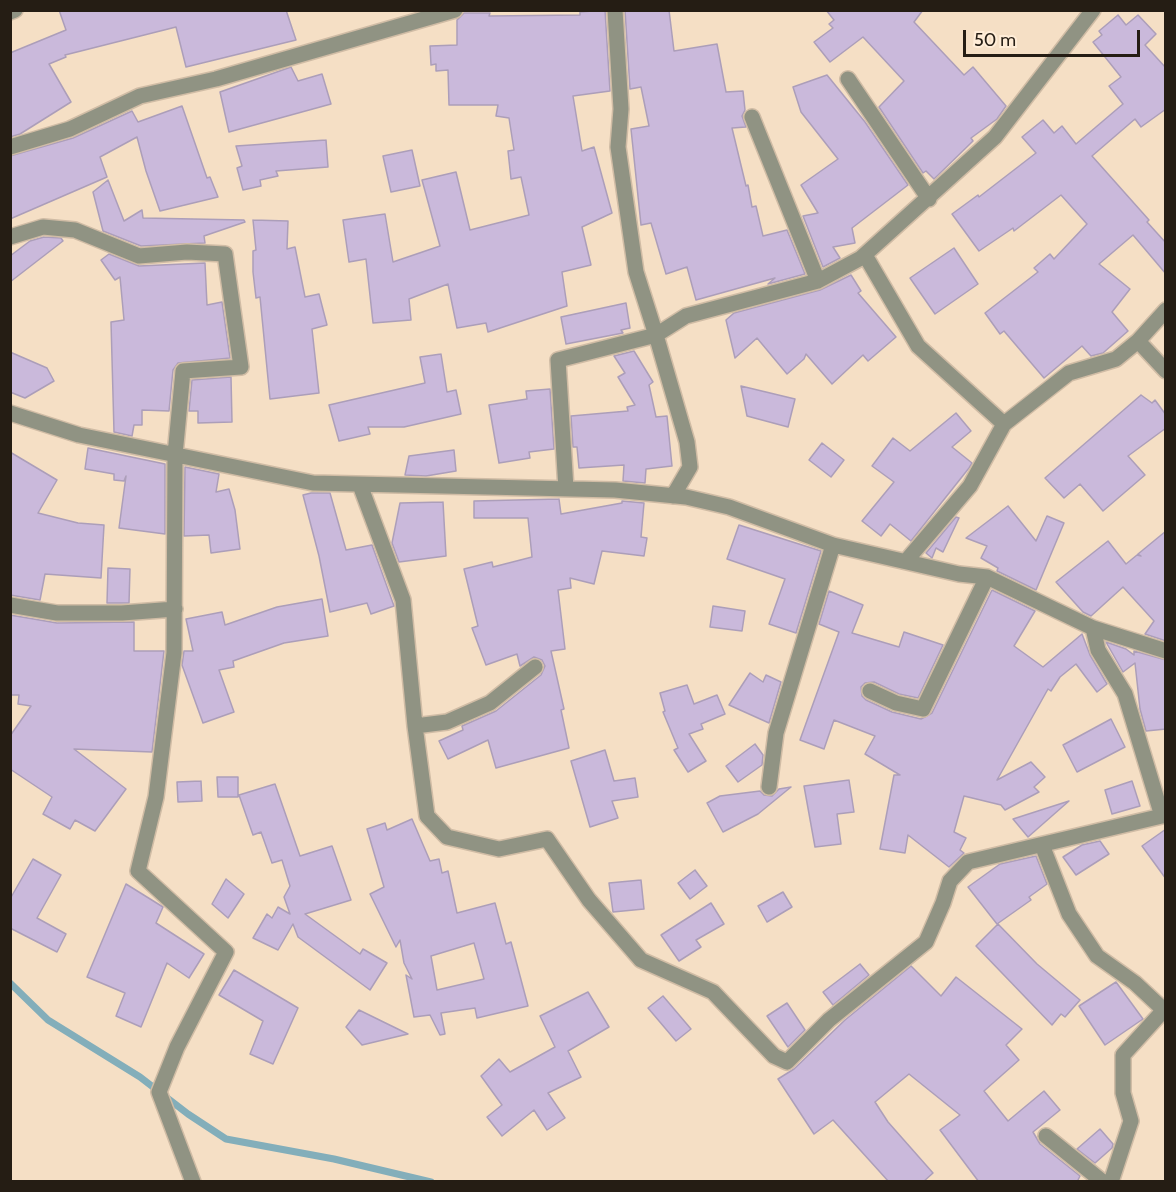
<!DOCTYPE html>
<style>
body{margin:0}
#map{position:relative;width:1176px;height:1192px;overflow:hidden;background:#f5dfc5;font-family:Cabin,sans-serif}
canvas{display:block}
.frame{position:absolute;inset:0;border:12px solid #251d14;pointer-events:none}
.scale{position:absolute;left:963px;top:30px;width:177px;height:27px;box-sizing:border-box;border:3px solid #251d14;border-top:0;padding-left:8px;font-size:18px;line-height:21px;white-space:nowrap;color:#251d14;-webkit-text-stroke:4px #ffedd8;paint-order:stroke}
</style>
<div id="map">
<canvas width="1176" height="1192"></canvas>
<div class="frame"></div>
<div class="scale">50 m</div>
</div>
<script>
const c = document.querySelector('canvas').getContext('2d');
c.lineJoin = 'round';
const toPath = rows => new Path2D(rows.map(r => 'M' + r).join(''));
function strokePath(path, color, width, dash) { c.strokeStyle = color; c.lineWidth = width; c.lineCap = dash ? 'butt' : 'round'; c.setLineDash(dash || []); c.stroke(path); }
function paint(path, color) { c.fillStyle = color; c.fill(path, 'evenodd'); }
const stream = toPath([
 [10,983,48,1020,140,1077,188,1114,226,1139,334,1159,431,1182]
]);
const building = toPath([
 [59,10,286,10,296,40,186,67,176,27,65,55,66,57,49,64,71,102,20,134,10,137,10,53,66,30,59,10],
 [605,10,610,91,573,96,582,151,594,147,612,213,582,227,591,265,562,272,567,306,488,332,486,323,457,328,448,284,409,299,411,320,373,323,366,259,349,262,343,220,385,214,393,262,440,246,422,180,456,172,470,230,529,215,521,177,511,179,508,151,514,150,509,118,496,116,498,105,449,105,448,70,436,71,436,64,431,65,430,46,457,45,457,20,464,13,490,13,489,16,580,15,580,12,605,10],
 [625,10,669,10,674,51,717,44,726,92,743,91,745,110,742,116,746,127,732,128,746,186,748,185,752,207,756,206,763,236,787,230,805,274,768,284,775,278,696,300,687,267,666,274,651,223,641,225,631,129,649,126,641,87,630,89,625,10],
 [826,10,923,10,914,22,964,75,973,67,1006,106,997,119,971,138,973,141,934,179,926,171,923,173,879,107,904,81,863,37,830,62,814,42,833,28,829,24,834,20,826,10],
 [1118,15,1126,25,1138,15,1156,34,1145,45,1166,68,1166,109,1141,127,1135,119,1092,156,1149,220,1147,222,1166,243,1166,274,1133,235,1099,264,1130,289,1112,312,1128,331,1103,353,1091,356,1082,346,1044,378,1004,331,1000,334,985,313,1038,272,1034,268,1050,254,1054,259,1087,224,1061,195,1014,231,1013,228,979,251,952,214,978,195,979,197,1036,153,1022,137,1043,120,1054,133,1062,126,1076,144,1123,104,1109,86,1121,77,1093,42,1102,35,1099,31,1118,15],
 [291,67,298,81,322,74,331,104,229,132,220,92,291,67],
 [827,75,865,122,908,185,852,228,855,243,833,247,840,258,823,267,803,216,818,213,801,185,838,159,801,112,793,87,827,75],
 [182,106,207,178,210,177,218,197,160,211,146,171,137,137,100,157,107,177,10,219,10,156,73,138,132,111,138,122,182,106],
 [326,140,328,167,276,171,278,176,260,180,261,186,243,190,237,168,242,166,236,146,326,140],
 [412,150,420,186,391,192,383,156,412,150],
 [108,180,124,221,142,210,143,218,244,220,245,222,204,236,205,243,141,246,103,231,93,192,108,180],
 [253,220,288,221,287,249,295,247,305,297,319,294,327,325,312,329,319,393,270,399,260,297,256,298,253,272,253,251,256,250,253,220],
 [44,237,61,238,63,241,10,282,10,256,30,241,44,237],
 [954,248,978,284,935,314,910,278,954,248],
 [109,254,139,266,205,263,207,305,222,302,230,358,178,363,173,370,169,411,142,410,142,425,134,425,132,436,114,432,111,322,124,320,120,277,115,280,101,260,109,254],
 [851,275,861,291,858,293,896,337,868,361,863,355,832,384,806,354,804,359,787,374,757,338,735,358,726,320,734,313,820,290,851,275],
 [626,303,630,328,621,330,623,333,566,344,561,317,626,303],
 [634,351,653,382,649,385,656,417,667,416,672,466,646,469,645,483,623,481,624,465,579,468,577,447,573,447,571,416,628,411,627,407,635,405,618,377,625,373,614,356,634,351],
 [10,352,47,368,54,381,25,398,10,392,10,352],
 [441,354,447,392,456,390,461,414,404,427,368,427,370,434,339,441,329,405,425,383,420,357,441,354],
 [231,377,232,422,198,423,198,411,189,411,192,380,231,377],
 [741,386,795,399,788,427,747,416,741,386],
 [550,389,554,449,529,452,530,458,499,463,489,405,527,399,526,391,550,389],
 [1141,395,1152,403,1155,400,1166,415,1166,428,1128,456,1145,475,1103,511,1080,484,1064,498,1045,478,1141,395],
 [956,413,971,431,952,447,972,463,969,468,911,541,890,524,881,536,862,521,894,482,872,466,893,438,910,451,956,413],
 [822,443,844,460,831,477,809,460,822,443],
 [88,448,165,464,165,534,119,528,126,476,124,481,114,480,114,474,85,469,88,448],
 [454,450,456,471,426,476,405,475,409,456,454,450],
 [10,452,57,480,38,513,78,523,104,525,101,578,45,574,40,600,10,595,10,452],
 [185,467,219,474,216,492,229,489,235,510,240,549,211,553,209,535,184,536,185,467],
 [311,493,330,493,346,550,372,545,394,606,371,614,367,603,330,612,319,556,303,495,311,493],
 [559,499,561,514,622,503,622,501,644,503,641,537,647,538,644,556,602,551,594,584,570,578,571,588,558,590,565,649,551,651,564,709,561,710,569,748,496,768,488,740,448,759,439,741,463,730,462,726,496,711,541,675,545,666,542,660,534,657,520,666,517,654,486,665,472,628,478,626,464,569,492,562,493,567,532,557,528,518,474,518,474,501,559,499],
 [443,502,446,556,399,562,392,543,400,503,443,502],
 [1008,506,1036,541,1047,516,1064,523,1036,590,997,571,998,568,981,558,987,546,966,538,1008,506],
 [956,517,959,518,943,552,936,548,932,558,926,553,956,517],
 [739,525,821,551,796,633,769,624,785,579,727,559,739,525],
 [1166,531,1166,641,1145,634,1154,621,1123,587,1091,616,1083,612,1056,582,1108,541,1126,564,1137,555,1141,556,1138,554,1166,531],
 [108,568,130,569,129,603,107,603,108,568],
 [992,590,1035,611,1014,646,1043,667,1082,634,1090,655,1107,684,1097,692,1076,664,1060,677,1051,691,1048,689,997,780,1031,762,1045,777,1034,787,1039,792,1005,810,1001,805,964,796,954,832,966,838,960,850,964,853,949,867,908,835,905,853,880,849,894,775,900,775,865,754,875,736,834,720,824,749,800,740,839,632,819,624,829,591,863,605,852,633,899,647,904,632,943,645,918,698,899,694,874,682,865,683,861,687,862,696,866,700,892,712,921,719,932,713,992,590],
 [322,599,328,636,284,643,233,661,234,667,219,670,234,712,203,723,182,665,184,651,193,651,186,619,222,612,225,625,277,607,322,599],
 [713,606,745,611,742,631,710,627,713,606],
 [10,615,57,623,134,622,134,651,164,651,152,752,74,749,126,789,95,831,75,820,70,829,43,814,52,797,10,769,10,736,31,706,18,704,19,695,10,695,10,615],
 [1106,642,1126,649,1134,655,1134,651,1166,660,1166,729,1146,731,1140,709,1135,663,1123,672,1106,642],
 [750,673,763,682,766,675,781,682,769,723,729,705,750,673],
 [687,685,694,704,717,695,725,714,701,724,703,729,689,734,706,761,688,772,674,750,678,748,663,712,665,711,660,693,687,685],
 [1111,719,1125,747,1077,772,1063,745,1111,719],
 [755,744,763,755,762,765,738,782,726,766,755,744],
 [605,750,614,781,635,778,638,797,612,801,618,818,590,827,571,761,605,750],
 [217,777,238,777,238,797,218,797,217,777],
 [849,780,854,812,837,814,841,844,815,847,804,786,849,780],
 [201,781,202,801,178,802,177,782,201,781],
 [1132,781,1140,806,1112,814,1105,790,1132,781],
 [275,784,300,856,332,846,351,900,305,914,360,954,363,949,387,963,370,990,298,937,293,924,278,950,253,938,267,914,272,918,278,907,290,914,284,897,290,886,282,860,272,863,261,832,253,835,239,795,275,784],
 [791,787,758,814,723,832,707,803,720,796,760,791,764,795,772,796,779,789,791,787],
 [1069,801,1028,837,1013,819,1069,801],
 [412,819,430,861,439,859,442,873,448,871,457,913,495,903,506,944,511,942,528,1006,477,1018,475,1008,441,1013,445,1034,440,1035,430,1015,414,1017,406,975,412,979,404,963,400,940,396,947,370,894,384,887,367,829,385,823,387,830,412,819],
 [474,943,484,979,437,990,431,956,474,943],
 [1166,829,1166,879,1142,846,1166,829],
 [1100,841,1109,854,1076,875,1063,857,1082,845,1100,841],
 [1036,856,1047,884,1029,897,1031,900,997,924,968,887,1000,864,1036,856],
 [33,859,61,875,37,918,66,934,57,952,10,928,10,899,33,859],
 [695,870,707,886,690,899,678,883,695,870],
 [226,879,244,894,228,918,212,904,226,879],
 [641,880,644,909,613,912,609,883,641,880],
 [126,884,163,907,156,923,204,954,189,978,167,963,141,1027,116,1016,125,993,87,977,126,884],
 [783,892,792,907,767,922,758,906,783,892],
 [711,903,724,924,696,940,701,947,679,961,661,935,711,903],
 [998,924,1037,964,1080,1000,1065,1017,1061,1014,1052,1025,976,946,998,924],
 [860,964,869,975,833,1005,823,992,860,964],
 [911,966,941,996,956,977,1022,1029,1006,1045,1019,1060,984,1091,1008,1121,1044,1091,1060,1110,1033,1132,1040,1144,1080,1176,1077,1182,979,1182,940,1130,960,1115,909,1074,875,1102,888,1122,933,1173,923,1182,889,1182,833,1120,814,1134,778,1079,794,1069,845,1020,911,966],
 [234,970,298,1008,273,1064,250,1054,263,1021,219,995,234,970],
 [1116,982,1143,1019,1105,1045,1079,1006,1116,982],
 [588,992,609,1027,568,1051,581,1077,548,1093,565,1118,547,1130,534,1110,502,1136,487,1117,502,1105,481,1076,499,1059,510,1072,555,1047,540,1016,588,992],
 [663,996,691,1029,676,1041,648,1008,663,996],
 [787,1003,805,1030,788,1047,767,1016,787,1003],
 [359,1010,408,1034,362,1045,346,1027,359,1010],
 [1100,1129,1113,1144,1112,1148,1095,1163,1077,1149,1100,1129]
]);
const minor = toPath([
 [10,12,15,10],
 [848,79,929,199],
 [752,117,818,281],
 [10,147,70,129,140,96,216,79,455,10],
 [10,237,43,227,75,230,139,256,187,252,225,254,241,367,183,371,175,455,174,653,156,797,138,871,226,952,177,1047,159,1092,193,1182],
 [865,255,918,346,1004,424],
 [1138,341,1166,371],
 [10,413,79,435,313,483,615,490,686,497,729,507,833,545,959,574,987,577,1093,628,1166,651],
 [360,485,403,600,415,726,447,722,490,703,535,667],
 [566,489,558,360,656,335,636,272,618,147,621,109,615,10],
 [673,496,690,467,687,442,656,335,686,316,818,281,861,258,995,137,1093,10],
 [906,561,970,486,1004,424,1069,373,1116,359,1138,341,1166,310],
 [10,605,57,613,122,613,175,609],
 [1093,628,1098,650,1125,694,1162,816],
 [870,691,896,703,923,709,987,577],
 [415,726,427,816,447,837,499,849,547,839,589,900,641,960,713,992,774,1056,787,1062,829,1020,926,942,943,903,950,881,968,862,1166,815],
 [769,787,776,733,833,545],
 [1042,845,1069,914,1097,956,1135,983,1166,1012],
 [1046,1136,1103,1182],
 [1111,1182,1131,1121,1123,1093,1123,1055,1163,1011]
]);
strokePath(stream, '#83aeba', 7);
paint(building, '#cab9db');
strokePath(building, '#ac9eb9', 1.5);
strokePath(minor, '#d0bca5', 18);
strokePath(minor, '#909383', 15);
</script>
